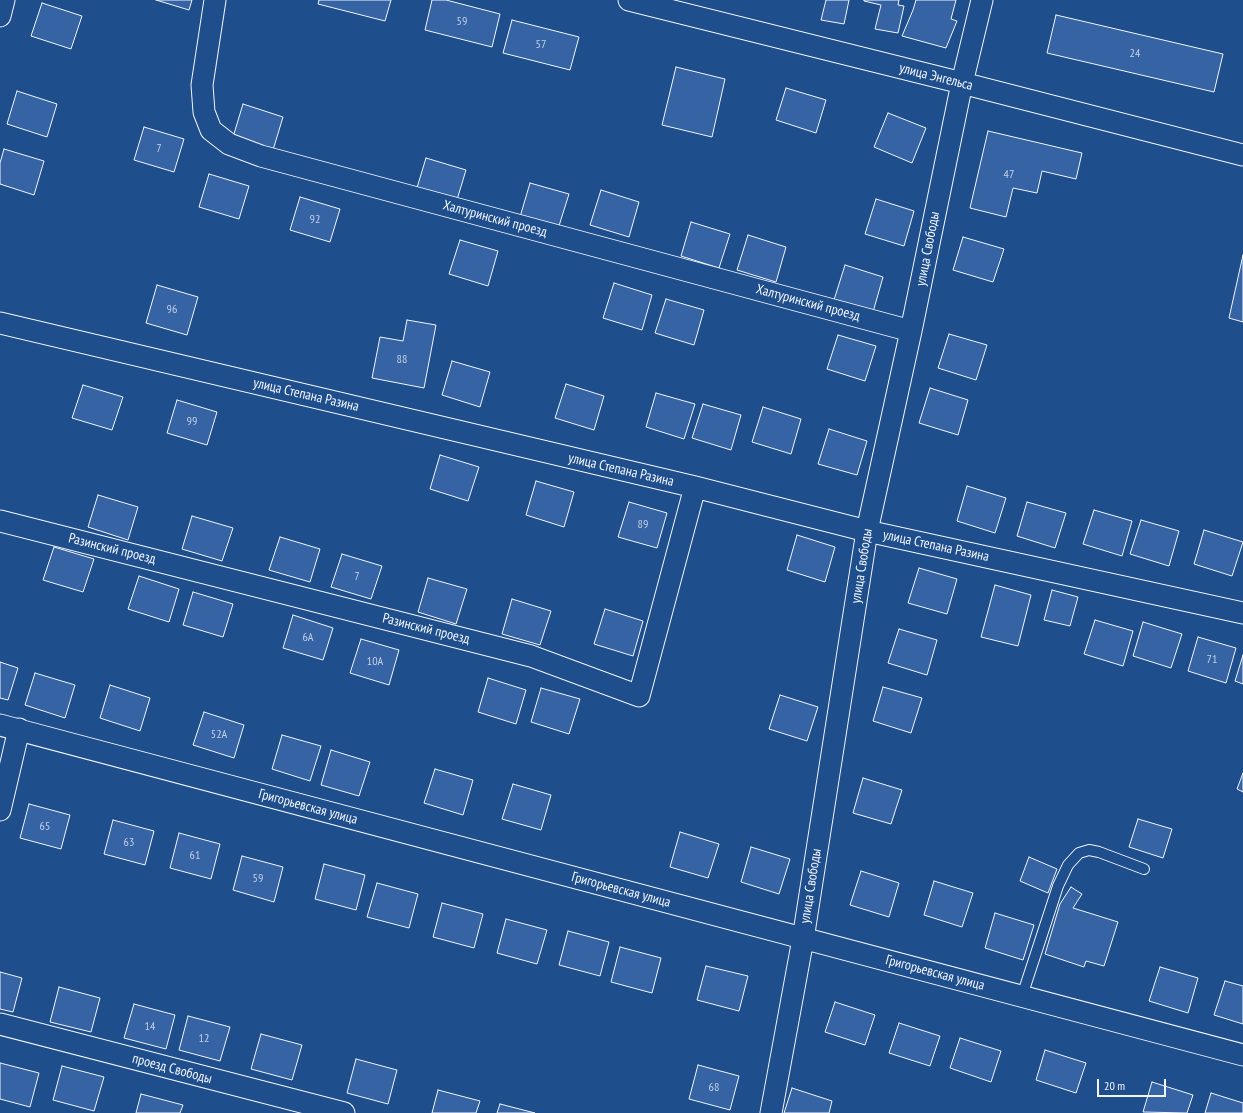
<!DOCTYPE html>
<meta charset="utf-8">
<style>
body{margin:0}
#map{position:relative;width:1243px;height:1113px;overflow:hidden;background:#1f4e8c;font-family:"PT Sans Narrow",sans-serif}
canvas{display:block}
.scale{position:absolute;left:1097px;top:1079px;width:69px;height:18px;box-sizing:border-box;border:2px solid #f2f6ff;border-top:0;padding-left:5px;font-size:12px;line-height:14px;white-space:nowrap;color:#f2f6ff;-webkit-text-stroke:3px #1f4e8c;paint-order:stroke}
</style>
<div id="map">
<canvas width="1243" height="1113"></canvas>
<div class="scale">20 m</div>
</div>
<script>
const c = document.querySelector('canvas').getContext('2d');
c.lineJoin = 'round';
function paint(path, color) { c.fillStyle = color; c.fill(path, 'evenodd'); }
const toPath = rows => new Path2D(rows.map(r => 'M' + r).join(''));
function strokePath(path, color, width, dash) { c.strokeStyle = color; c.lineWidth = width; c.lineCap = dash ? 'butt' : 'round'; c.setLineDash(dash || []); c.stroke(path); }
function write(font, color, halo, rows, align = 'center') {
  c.font = font + ' "PT Sans Narrow",sans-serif'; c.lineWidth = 3; c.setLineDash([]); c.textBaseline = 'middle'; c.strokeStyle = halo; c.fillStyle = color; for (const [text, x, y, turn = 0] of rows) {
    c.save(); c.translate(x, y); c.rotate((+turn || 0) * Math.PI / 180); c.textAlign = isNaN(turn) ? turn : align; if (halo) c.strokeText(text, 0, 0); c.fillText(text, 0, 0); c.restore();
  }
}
const building = toPath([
 [156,0,192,0,189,10,156,0],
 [319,0,391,0,385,21,318,4,319,0],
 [432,0,446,0,500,14,492,47,425,30,432,0],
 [826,0,849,0,844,24,821,20,826,0],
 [864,0,899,0,898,5,904,6,898,33,875,29,881,5,864,1,864,0],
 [916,0,956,0,951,19,957,21,946,48,902,36,913,10,916,0],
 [42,3,82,16,71,49,31,36,42,3],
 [1056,15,1223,54,1214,92,1047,53,1056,15],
 [512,20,579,37,570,70,503,53,512,20],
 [676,67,725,79,712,137,662,125,676,67],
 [786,88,826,100,816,133,776,120,786,88],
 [17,91,57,104,47,137,7,124,17,91],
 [243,104,283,117,273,150,233,137,243,104],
 [888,113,926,128,912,163,874,147,888,113],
 [144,127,184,139,174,172,134,160,144,127],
 [988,131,1082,153,1076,179,1042,171,1037,193,1013,188,1006,217,970,208,988,131],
 [4,149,44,161,34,195,0,184,0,163,4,149],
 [426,158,466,170,456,203,416,191,426,158],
 [209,174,249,186,239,219,199,207,209,174],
 [530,183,569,194,558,229,520,217,530,183],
 [601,190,639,202,629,237,590,225,601,190],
 [300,197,340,209,330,242,290,230,300,197],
 [876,199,914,211,904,246,865,234,876,199],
 [691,222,730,234,719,268,681,256,691,222],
 [748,235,786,247,776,282,737,270,748,235],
 [963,237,1004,249,993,282,953,270,963,237],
 [460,240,498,251,488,286,449,274,460,240],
 [1243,255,1243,322,1229,318,1243,255],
 [845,265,883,277,873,312,834,300,845,265],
 [614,283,652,295,642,330,603,318,614,283],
 [157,285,198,297,187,335,146,323,157,285],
 [666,299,704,310,694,345,655,333,666,299],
 [407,320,436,325,424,388,372,378,380,337,403,341,407,320],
 [949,334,987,345,976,380,938,368,949,334],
 [838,335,876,346,865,381,827,369,838,335],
 [452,361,490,372,480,407,442,395,452,361],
 [566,384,604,396,594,430,555,418,566,384],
 [83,385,123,397,112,430,72,418,83,385],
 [930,388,968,400,958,435,919,423,930,388],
 [656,393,695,404,684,439,646,427,656,393],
 [177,400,217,412,207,445,167,433,177,400],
 [703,404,741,415,731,450,692,438,703,404],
 [763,407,801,419,791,454,752,442,763,407],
 [829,429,867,441,857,475,818,464,829,429],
 [440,455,479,467,468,501,430,489,440,455],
 [536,481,574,492,564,527,526,515,536,481],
 [967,486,1006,498,995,533,957,521,967,486],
 [98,495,138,507,128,540,88,527,98,495],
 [629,502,667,513,657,548,618,537,629,502],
 [1027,502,1066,513,1055,548,1017,536,1027,502],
 [1094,510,1132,521,1122,556,1083,544,1094,510],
 [192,516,233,528,222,561,182,549,192,516],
 [1141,520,1179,531,1169,566,1130,554,1141,520],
 [1204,530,1243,542,1232,576,1194,564,1204,530],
 [797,535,835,547,825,582,787,570,797,535],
 [280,537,320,549,310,582,269,570,280,537],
 [54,547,94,559,83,592,43,580,54,547],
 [342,554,382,566,371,599,331,587,342,554],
 [919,568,957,579,947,614,908,603,919,568],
 [139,576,179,589,169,622,128,609,139,576],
 [428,578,467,589,456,624,418,612,428,578],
 [995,585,1031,595,1018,646,981,637,995,585],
 [1052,590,1078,597,1070,626,1044,620,1052,590],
 [193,592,233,604,223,637,183,625,193,592],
 [512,599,551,611,540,645,502,634,512,599],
 [605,609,643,621,633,656,594,644,605,609],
 [293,615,333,628,323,660,283,648,293,615],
 [1095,620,1133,631,1123,666,1084,654,1095,620],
 [1143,622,1182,634,1171,668,1133,656,1143,622],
 [899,629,937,640,927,675,888,663,899,629],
 [1198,637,1236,648,1226,683,1188,671,1198,637],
 [361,639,399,650,389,685,350,673,361,639],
 [1243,655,1243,684,1235,681,1243,655],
 [0,662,18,668,8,700,0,698,0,662],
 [35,673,75,685,65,718,25,705,35,673],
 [488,678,526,690,516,724,478,712,488,678],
 [110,685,150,698,140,731,100,718,110,685],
 [883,687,922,698,911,733,873,721,883,687],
 [541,688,580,699,569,734,531,722,541,688],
 [780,695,818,707,807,741,769,729,780,695],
 [204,712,244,725,234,758,193,745,204,712],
 [282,735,321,746,310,781,272,769,282,735],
 [331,750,370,762,359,796,321,785,331,750],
 [435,769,473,780,463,815,424,803,435,769],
 [1243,773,1243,792,1237,789,1243,773],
 [863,778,902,790,891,824,853,813,863,778],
 [513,784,551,795,541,830,502,819,513,784],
 [29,804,70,815,61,849,20,838,29,804],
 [1138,819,1172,829,1163,858,1129,847,1138,819],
 [113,820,154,831,145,865,104,854,113,820],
 [680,832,719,844,708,878,670,867,680,832],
 [179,833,220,844,211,879,170,868,179,833],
 [751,847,790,859,779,894,741,882,751,847],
 [242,856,283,867,274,902,233,890,242,856],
 [1029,857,1057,869,1048,893,1020,881,1029,857],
 [324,864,365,875,356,910,315,899,324,864],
 [861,871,899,883,889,917,850,905,861,871],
 [934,881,973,893,962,927,924,915,934,881],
 [377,883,418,894,409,928,367,917,377,883],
 [1071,887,1082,894,1073,908,1118,922,1104,966,1086,961,1084,967,1045,954,1060,904,1071,887],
 [442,903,483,914,474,948,433,937,442,903],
 [995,913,1034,925,1023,960,985,948,995,913],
 [506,919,547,930,537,964,497,953,506,919],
 [568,931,609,942,600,976,559,965,568,931],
 [620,947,661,958,652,993,611,982,620,947],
 [706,966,748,976,739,1011,697,1000,706,966],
 [1160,967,1198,978,1188,1013,1149,1001,1160,967],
 [0,972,22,978,13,1012,0,1009,0,972],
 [1225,981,1243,986,1243,1024,1214,1015,1225,981],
 [59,987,100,998,91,1032,50,1022,59,987],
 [835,1002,875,1015,865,1045,825,1032,835,1002],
 [134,1004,175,1015,166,1049,124,1038,134,1004],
 [188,1016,230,1027,220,1061,179,1050,188,1016],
 [899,1023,940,1036,930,1066,889,1053,899,1023],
 [261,1034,302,1045,292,1080,251,1069,261,1034],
 [960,1038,1001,1051,991,1082,950,1068,960,1038],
 [1045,1050,1086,1063,1076,1093,1036,1080,1045,1050],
 [356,1059,397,1070,388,1104,347,1093,356,1059],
 [0,1063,39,1073,30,1107,0,1099,0,1063],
 [698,1065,739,1076,730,1110,689,1099,698,1065],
 [62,1066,104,1077,94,1111,53,1100,62,1066],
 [1152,1082,1193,1095,1187,1113,1143,1112,1152,1082],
 [792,1088,832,1101,829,1113,784,1113,792,1088],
 [438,1090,480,1101,476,1113,432,1113,438,1090],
 [1211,1093,1243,1103,1243,1113,1205,1113,1211,1093],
 [141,1094,183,1105,180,1113,136,1113,141,1094],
 [500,1104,535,1113,497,1113,500,1104]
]);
const lane = toPath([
 [1022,996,1058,886,1068,865,1079,853,1089,850,1099,852,1144,869]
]);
const street = toPath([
 [215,0,202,85,204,112,211,130,229,144,261,156,911,331],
 [629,0,962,83,1243,155],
 [0,16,4,0],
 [0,323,695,487,867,531,1243,613],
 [0,521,531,656,639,696,695,487],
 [0,725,1243,1055],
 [0,810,19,729],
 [0,1024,344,1113],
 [771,1113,803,939,867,531,911,331,962,83,982,0]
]);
const numberNames = [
 ["59",462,22],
 ["57",541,45],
 ["24",1135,54],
 ["7",159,149],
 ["47",1009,175],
 ["92",315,220],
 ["96",172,310],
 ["88",402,360],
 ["99",192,422],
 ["89",643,525],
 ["7",357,577],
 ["6А",308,638],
 ["71",1212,660],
 ["10А",375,662],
 ["52А",219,735],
 ["65",45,827],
 ["63",129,843],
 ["61",195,856],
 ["59",258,879],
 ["14",150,1027],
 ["12",204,1039],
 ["68",714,1088]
];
const streetNames = [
 ["улица Энгельса",936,77,14],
 ["Халтуринский проезд",495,219,15],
 ["улица Свободы",928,249,-79],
 ["Халтуринский проезд",808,303,15],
 ["улица Степана Разина",306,395,13],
 ["улица Степана Разина",621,470,13],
 ["улица Степана Разина",936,546,12],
 ["Разинский проезд",112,549,14],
 ["улица Свободы",862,566,-81],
 ["Разинский проезд",426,629,14],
 ["Григорьевская улица",308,807,15],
 ["улица Свободы",811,886,-81],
 ["Григорьевская улица",621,890,15],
 ["Григорьевская улица",935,973,15],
 ["проезд Свободы",172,1069,15]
];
paint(building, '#3563a3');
strokePath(building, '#f2f6ff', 1);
strokePath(lane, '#f2f6ff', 12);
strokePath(street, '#f2f6ff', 23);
strokePath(lane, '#1f4e8c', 10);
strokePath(street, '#1f4e8c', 21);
write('12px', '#c3d1e8', null, numberNames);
write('14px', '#f2f6ff', '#1f4e8c', streetNames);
</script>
